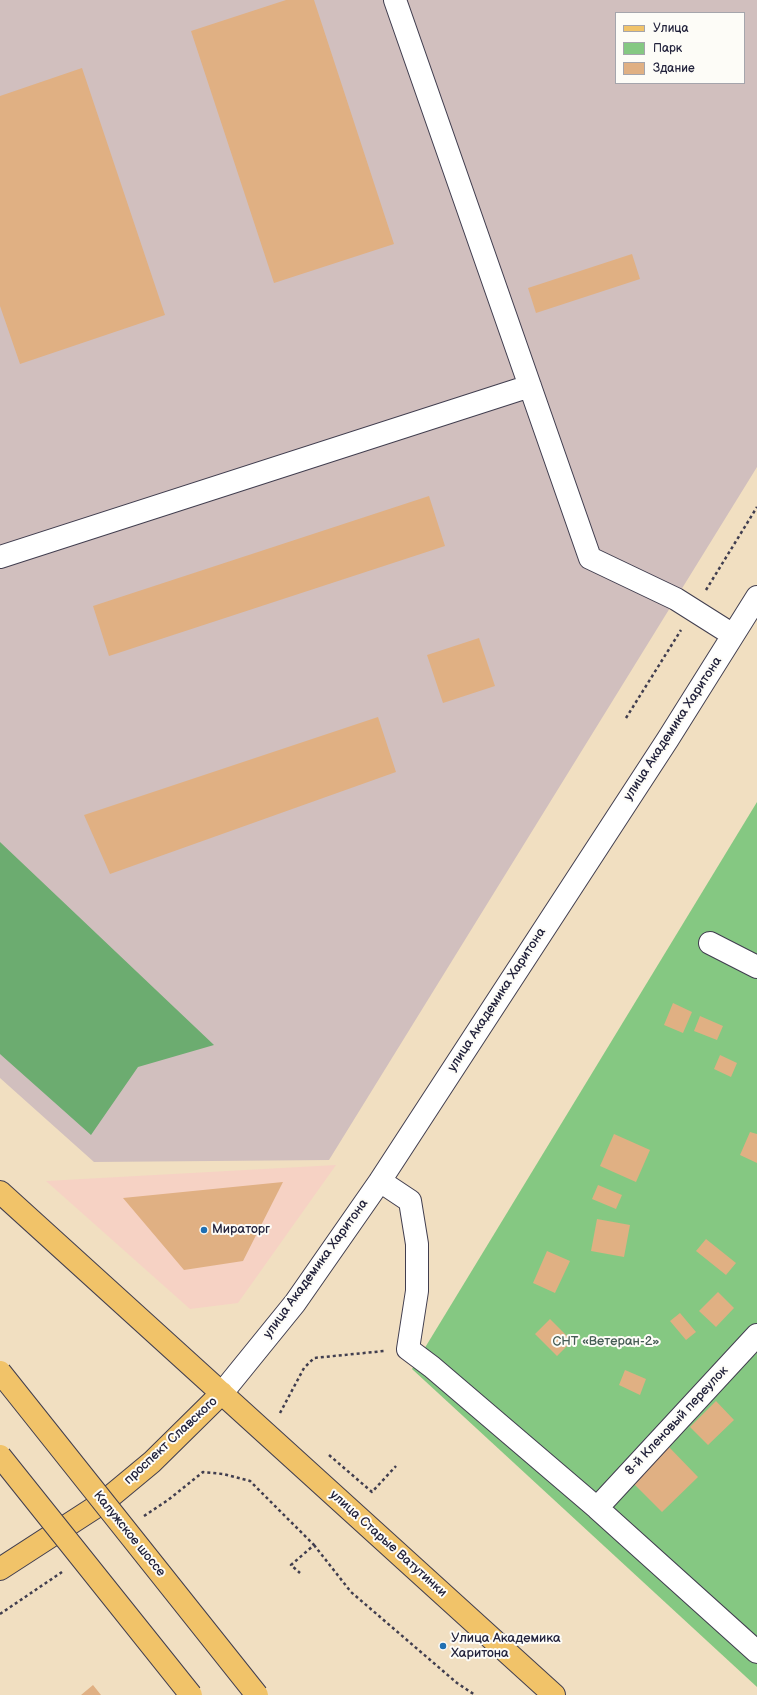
<!DOCTYPE html>
<meta charset="utf-8">
<style>
body{margin:0}
#map{position:relative;width:757px;height:1695px;overflow:hidden;background:#f1dfc1;font-family:"Balsamiq Sans",sans-serif}
canvas{display:block}
.legend{position:absolute;left:615px;top:12px;width:130px;height:72px;box-sizing:border-box;background:#fdfcf7;border:1px solid #a5a5ac;margin:0;padding:5px 7px;list-style:none;font-size:12px;color:#22223b}
.legend li{display:flex;align-items:center;gap:8px;height:20px}
.legend b{width:20px;border:1px solid #a5a5ac}
</style>
<div id="map">
<canvas width="757" height="1695"></canvas>
<ul class="legend">
<li><b style="height:5px;background:#f1c369"></b>Улица</li>
<li><b style="height:11px;background:#85c882"></b>Парк</li>
<li><b style="height:11px;background:#e0b083"></b>Здание</li>
</ul>
</div>
<script>
const c = document.querySelector('canvas').getContext('2d');
c.lineJoin = 'round';
function paint(path, color) { c.fillStyle = color; c.fill(path, 'evenodd'); }
const toPath = rows => new Path2D(rows.map(r => 'M' + r).join(''));
function strokePath(path, color, width, dash) { c.strokeStyle = color; c.lineWidth = width; c.lineCap = dash ? 'butt' : 'round'; c.setLineDash(dash || []); c.stroke(path); }
function write(font, color, halo, rows, align = 'center') {
  c.font = font + ' "Balsamiq Sans",sans-serif'; c.lineWidth = 4; c.setLineDash([]); c.textBaseline = 'middle'; c.strokeStyle = halo; c.fillStyle = color; for (const [text, x, y, turn = 0] of rows) {
    c.save(); c.translate(x, y); c.rotate((+turn || 0) * Math.PI / 180); c.textAlign = isNaN(turn) ? turn : align; if (halo) c.strokeText(text, 0, 0); c.fillText(text, 0, 0); c.restore();
  }
}
const built = toPath([
 [336,1165,238,1303,190,1309,46,1181]
]);
const industrial = toPath([
 [0,0,757,0,757,467,329,1160,94,1162,0,1078],
 [616,13,744,13,744,83,616,83]
]);
const green = toPath([
 [757,802,757,1687,412,1369]
]);
const forest = toPath([
 [0,842,214,1045,138,1067,91,1135,0,1054]
]);
const building = toPath([
 [286,0,314,0,394,244,274,283,191,31],
 [82,68,165,315,20,364,0,306,0,96],
 [632,254,640,279,536,313,528,288],
 [429,496,445,546,109,656,93,606],
 [479,638,495,686,443,703,427,655],
 [378,717,396,772,110,874,84,815],
 [673,1003,692,1012,683,1033,664,1025],
 [700,1016,723,1026,717,1040,694,1031],
 [720,1055,737,1063,731,1077,714,1069],
 [750,1132,757,1134,757,1163,740,1155],
 [614,1134,650,1150,636,1182,600,1166],
 [283,1182,243,1261,184,1270,123,1198],
 [598,1185,622,1195,616,1209,592,1199],
 [597,1219,630,1225,624,1257,591,1251],
 [706,1239,736,1263,726,1275,696,1251],
 [547,1251,570,1261,555,1293,533,1283],
 [718,1292,734,1308,716,1327,699,1311],
 [680,1313,696,1332,686,1340,670,1321],
 [550,1319,572,1341,557,1356,535,1334],
 [625,1370,646,1379,640,1395,619,1385],
 [716,1401,734,1420,708,1445,690,1427],
 [667,1445,698,1477,662,1512,631,1481],
 [93,1685,101,1695,81,1695]
]);
const path = toPath([
 [706,590,757,507],
 [626,718,681,630],
 [280,1413,304,1368,314,1358,384,1351],
 [329,1455,372,1492,396,1466],
 [144,1516,168,1500,203,1472,223,1474,250,1481,314,1545,291,1565,300,1573],
 [314,1545,351,1592,457,1683,475,1695],
 [0,1614,62,1572]
]);
const minor = toPath([
 [395,0,590,558,676,599,733,635],
 [0,557,530,386],
 [710,943,757,967],
 [380,1181,410,1201,417,1244,417,1291,408,1349,432,1367,597,1508,757,1652],
 [222,1393,295,1303,380,1181,668,739,757,597],
 [597,1508,757,1335]
]);
const major = toPath([
 [0,1192,554,1695],
 [0,1569,105,1501,152,1462,222,1393]
]);
const highwayBridge = toPath([
 [0,1372,257,1695],
 [0,1456,191,1695]
]);
const markers = [
 [204,1230,4,"#1f6fb2"],
 [443,1646,4,"#1f6fb2"]
];
const streetNames = [
 ["улица Академика Харитона",673,729,-57],
 ["улица Академика Харитона",497,1000,-57],
 ["улица Академика Харитона",316,1269,-54],
 ["8-й Кленовый переулок",677,1421,-47],
 ["проспект Славского",171,1441,-43],
 ["Калужское шоссе",129,1534,51],
 ["улица Старые Ватутинки",388,1544,42]
];
const poiNames = [
 ["Мираторг",212,1230],
 ["Улица Академика",451,1639],
 ["Харитона",451,1654]
];
const parkNames = [
 ["СНТ «Ветеран-2»",606,1342]
];
paint(built, '#f6d2c4');
paint(industrial, '#d1bfbe');
paint(green, '#85c882');
paint(forest, '#6cac70');
paint(building, '#e0b083');
strokePath(minor, '#413e4f', 24);
strokePath(major, '#413e4f', 24);
strokePath(path, '#413e4f', 2.5, [3, 3]);
strokePath(minor, '#fff', 22);
strokePath(major, '#f1c369', 22);
strokePath(highwayBridge, '#413e4f', 24, []);
strokePath(highwayBridge, '#f1c369', 22);
for (const [x, y, r, color] of markers) { const dot = new Path2D(); dot.arc(x, y, r, 0, 2 * Math.PI); c.fillStyle = color; c.fill(dot); strokePath(dot, '#fdfcf7', 1.5); }
write('13px', '#22223b', '#fdfcf7', streetNames);
write('13px', '#22223b', '#fdfcf7', poiNames, 'left');
write('13px', '#455c54', '#fdfcf7', parkNames);
</script>
